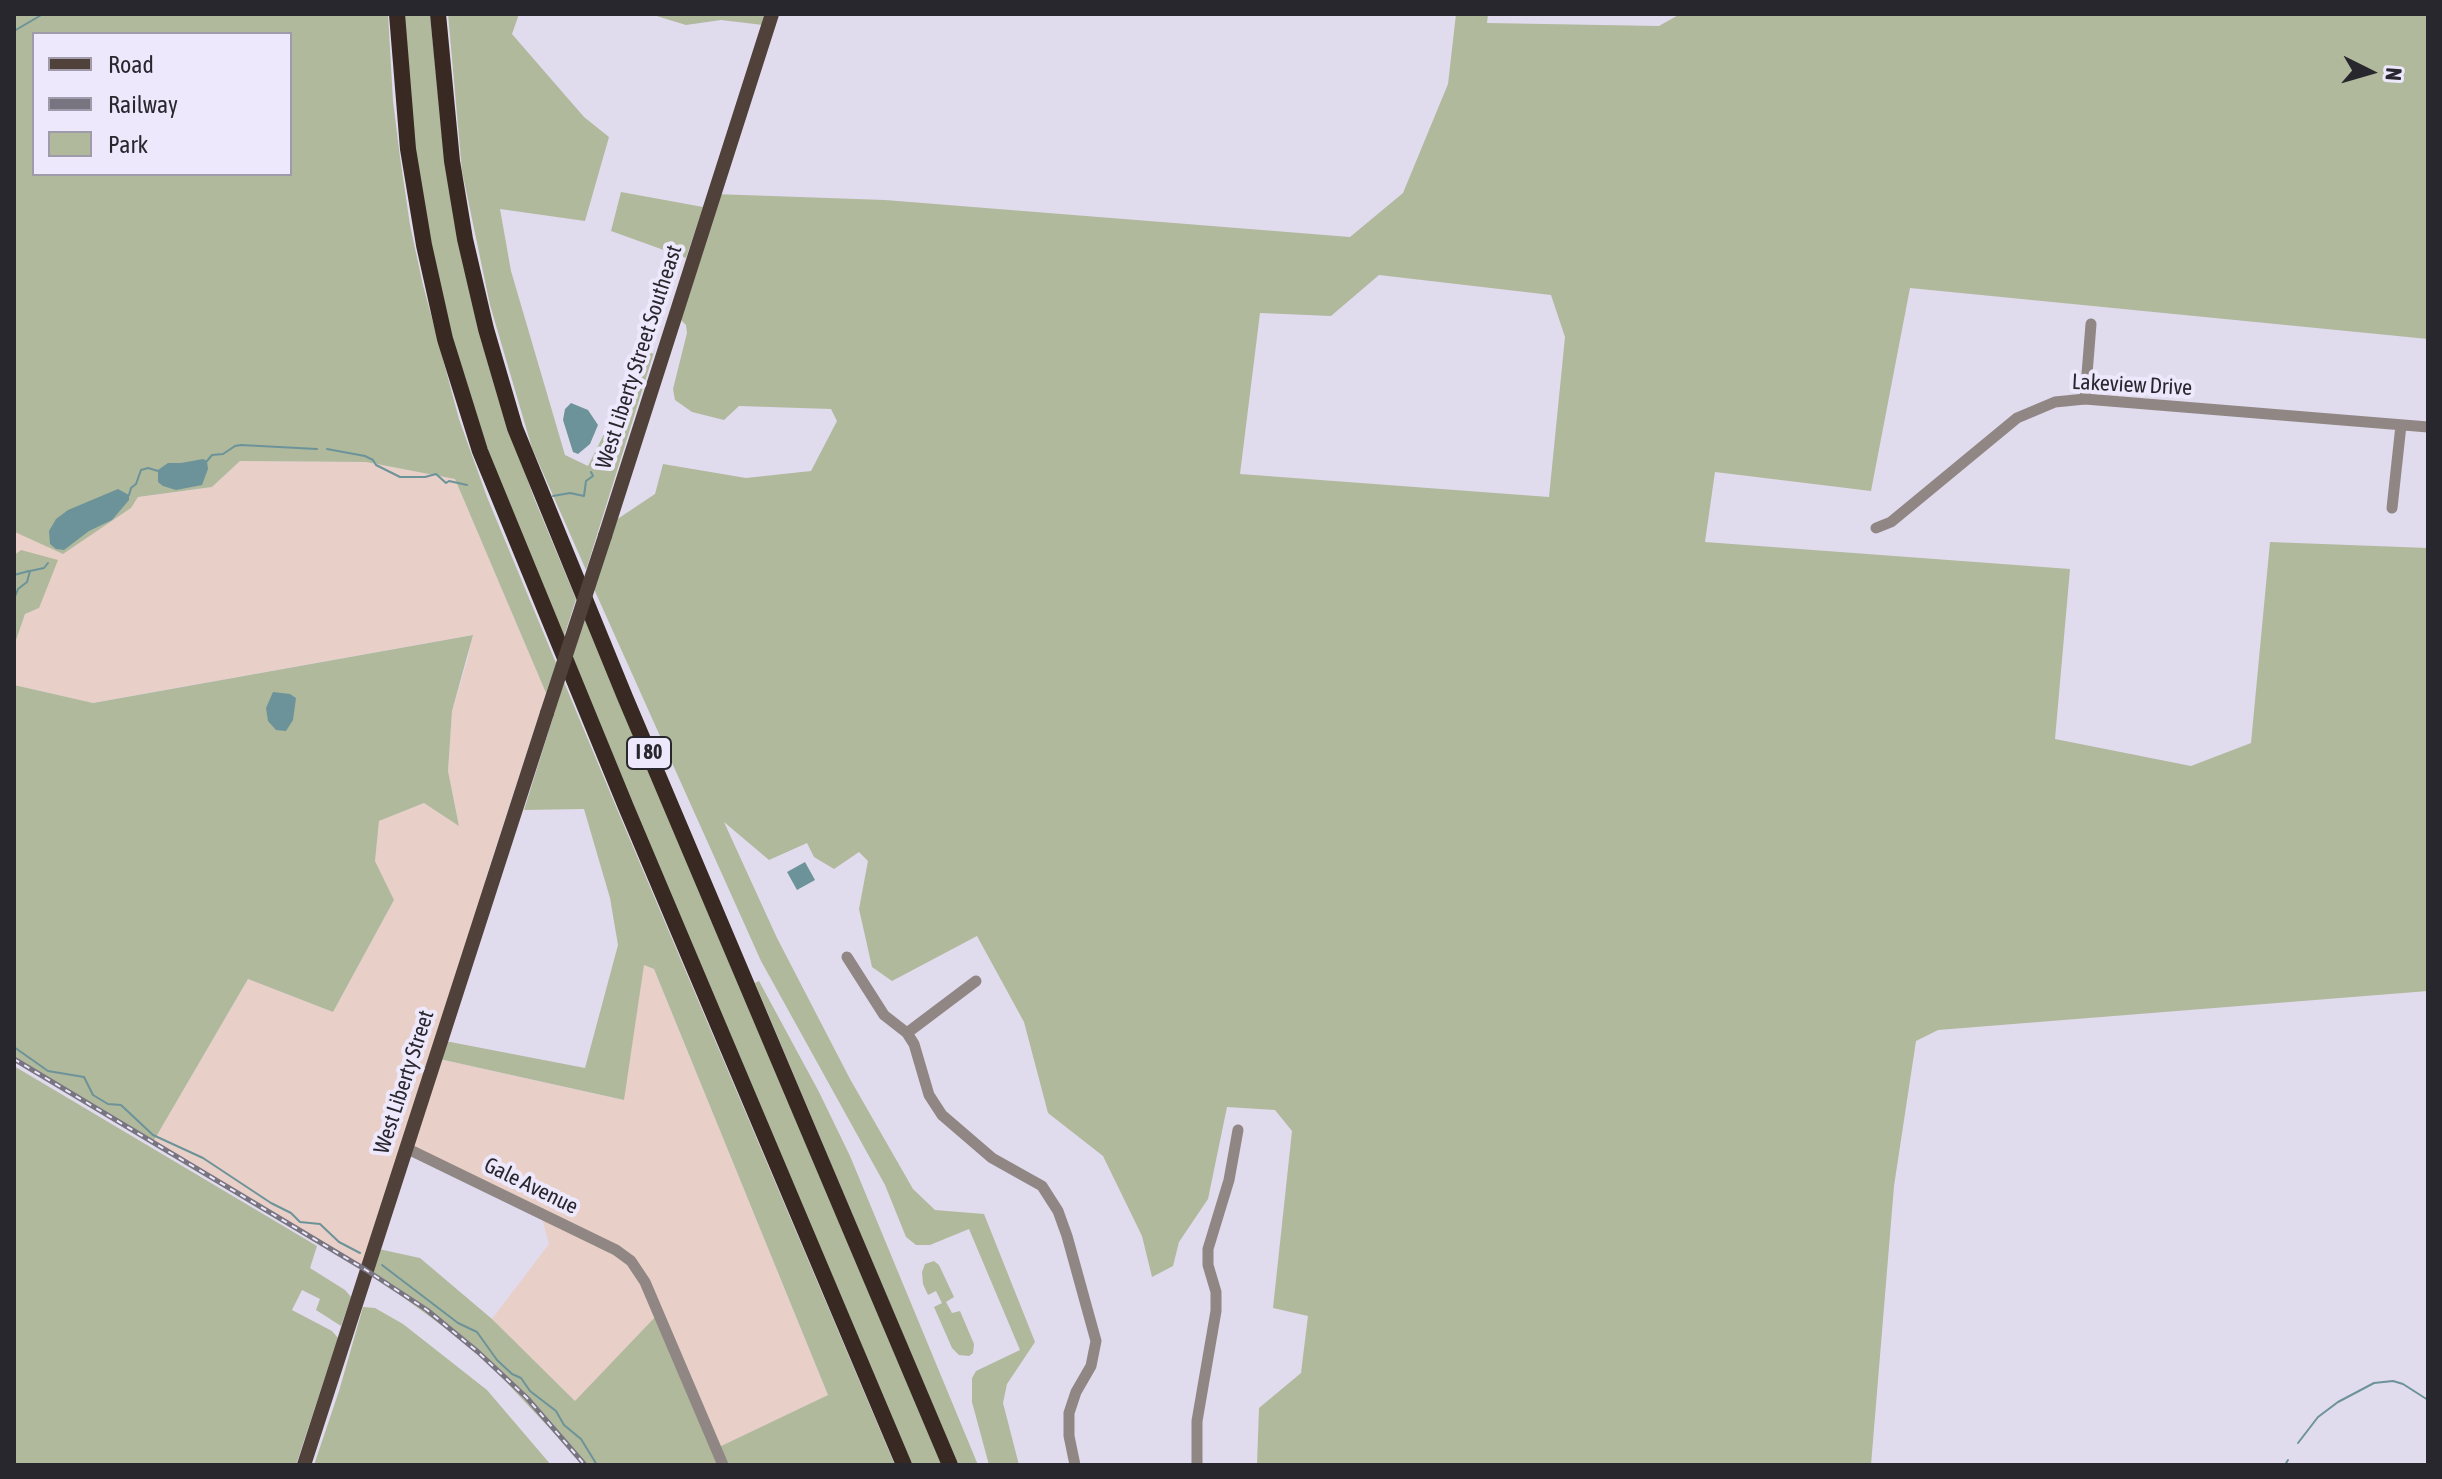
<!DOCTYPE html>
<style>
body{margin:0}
#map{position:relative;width:2442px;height:1479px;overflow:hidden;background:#e1dbee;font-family:"Asap Condensed",sans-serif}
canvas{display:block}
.frame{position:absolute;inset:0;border:16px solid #29272e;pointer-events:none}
.legend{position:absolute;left:32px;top:32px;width:260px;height:144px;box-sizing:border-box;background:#eee8fc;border:2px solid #9f9baa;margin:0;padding:10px 14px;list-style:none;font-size:24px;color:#29272e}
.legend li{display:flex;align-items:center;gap:16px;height:40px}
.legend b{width:40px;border:2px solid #9f9baa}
.north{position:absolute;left:2330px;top:32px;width:80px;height:80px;-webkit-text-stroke:6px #eee8fc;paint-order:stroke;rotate:95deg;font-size:22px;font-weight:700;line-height:32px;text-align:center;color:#29272e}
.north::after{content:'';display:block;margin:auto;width:28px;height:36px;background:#29272e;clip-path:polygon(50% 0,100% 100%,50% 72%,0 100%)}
</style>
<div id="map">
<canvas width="2442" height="1479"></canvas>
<div class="frame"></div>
<ul class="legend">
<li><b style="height:10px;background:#50413b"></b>Road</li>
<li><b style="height:10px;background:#787480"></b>Railway</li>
<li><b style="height:22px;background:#b0b99c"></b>Park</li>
</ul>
<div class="north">N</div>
</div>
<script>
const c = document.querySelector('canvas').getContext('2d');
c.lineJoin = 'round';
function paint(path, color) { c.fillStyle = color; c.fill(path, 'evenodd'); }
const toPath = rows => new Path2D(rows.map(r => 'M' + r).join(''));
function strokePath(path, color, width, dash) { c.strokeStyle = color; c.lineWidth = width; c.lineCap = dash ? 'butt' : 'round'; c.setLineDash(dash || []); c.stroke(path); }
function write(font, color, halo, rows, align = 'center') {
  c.font = font + ' "Asap Condensed",sans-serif'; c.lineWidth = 8; c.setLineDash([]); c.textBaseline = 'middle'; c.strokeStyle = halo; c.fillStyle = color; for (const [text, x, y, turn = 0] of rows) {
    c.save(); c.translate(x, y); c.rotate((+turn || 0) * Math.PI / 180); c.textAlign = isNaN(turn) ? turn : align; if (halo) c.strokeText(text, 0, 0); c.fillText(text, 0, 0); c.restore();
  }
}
const industrial = toPath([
 [240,461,366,462,455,479,546,693,485,880,489,889,435,1058,623,1100,644,964,654,969,828,1395,716,1449,575,1401,492,1319,549,1244,541,1214,406,1149,366,1270,153,1142,248,979,333,1012,394,900,375,861,379,821,424,803,459,825,448,771,452,711,468,658,472,635,92,703,14,685,14,646,25,614,39,608,21,550,14,555,14,530,63,554,131,508,138,497,212,487]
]);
const green = toPath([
 [14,14,388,14,393,101,400,157,410,225,423,285,459,419,487,497,556,663,546,693,455,479,366,462,240,461,212,487,138,497,131,508,63,554,15,532],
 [34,34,290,34,290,174,34,174],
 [403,14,430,14,443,145,503,410,534,498,576,599,563,640,526,552,465,389,439,287,409,117],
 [448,14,519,14,512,34,584,117,609,137,585,221,500,209,511,271,565,455,588,466,646,350,653,354,655,349,586,570,532,448,490,305,462,171],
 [650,14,767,14,763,25,721,20,686,25],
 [1456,14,1488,14,1487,23,1659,26,1680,14,2428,14,2428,339,1910,288,1871,491,1715,472,1705,542,2070,569,2055,739,2191,766,2251,743,2270,542,2428,548,2428,991,1938,1030,1916,1041,1894,1186,1871,1465,1257,1465,1259,1408,1301,1373,1308,1316,1273,1308,1292,1131,1275,1110,1227,1107,1208,1199,1179,1242,1173,1266,1152,1277,1142,1236,1103,1156,1048,1113,1024,1022,977,936,892,981,872,967,859,909,868,861,859,852,834,869,814,857,807,843,769,860,724,822,777,938,850,1079,913,1189,935,1210,984,1214,1035,1342,1007,1384,1003,1403,1019,1465,989,1465,972,1402,972,1378,976,1371,1020,1350,969,1229,930,1245,916,1245,906,1237,885,1185,761,961,594,589,616,520,655,494,663,464,746,478,811,471,837,421,831,409,739,406,724,420,692,412,675,400,673,389,687,333,686,325,681,320,714,194,885,200,1350,237,1403,193,1448,84],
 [1379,275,1551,295,1565,337,1549,497,1240,474,1260,313,1331,316],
 [621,192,703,207,686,258,611,231],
 [21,550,58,560,39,608,25,614,14,646,14,555],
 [585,618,943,1465,911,1465,571,662],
 [473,635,452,711,448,771,459,826,424,803,379,821,375,861,394,900,333,1012,248,979,153,1142,14,1059,14,685,93,703],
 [564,682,617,809,895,1465,584,1465,478,1352,366,1270,374,1248,420,1258,492,1319,575,1401,659,1313,717,1448,828,1395,654,969,644,965,624,1100,435,1058,440,1040,585,1068,618,945,610,898,584,809,524,810],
 [759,981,819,1092,850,1156,978,1465,958,1465,755,983],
 [14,1066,317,1246,310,1268,345,1290,351,1297,341,1326,316,1310,320,1299,302,1290,292,1310,332,1331,338,1338,296,1465,14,1465],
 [934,1261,939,1265,954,1297,946,1302,952,1313,960,1311,974,1344,973,1353,969,1356,959,1355,952,1348,934,1307,942,1303,936,1291,928,1295,923,1284,922,1272,925,1264],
 [363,1307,375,1308,403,1324,487,1390,551,1465,314,1465,339,1391]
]);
const water = toPath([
 [571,403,588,410,598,425,590,444,578,454,573,452,563,420,565,409],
 [203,459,207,461,208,469,202,485,176,490,163,486,158,482,158,470,168,463,181,463],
 [118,489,129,495,129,500,112,520,89,531,64,550,56,549,50,544,49,531,56,519,68,510],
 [273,692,290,694,296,698,293,720,286,731,276,730,268,721,266,708],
 [805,862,815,880,797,890,787,872]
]);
const stream = toPath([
 [14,31,43,14],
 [327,449,365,456,373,460,376,465,400,477,425,477,436,474,446,483,449,481,467,485],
 [207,461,212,455,223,454,235,446,241,445,317,449],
 [129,495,131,488,136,484,141,470,148,468,158,471],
 [553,496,570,493,584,496,586,481,593,476,591,472],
 [14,575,29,571],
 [14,599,18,589,27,582,30,571,44,568,48,563],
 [14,618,14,601],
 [14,1047,48,1071,84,1077,93,1095,108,1104,121,1105,153,1135,203,1158,271,1203,291,1213,300,1222,320,1224,339,1242,360,1253],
 [382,1265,458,1323,477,1332,497,1360,512,1374,521,1378,530,1391,556,1411,564,1425,581,1439,597,1465],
 [2298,1443,2318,1417,2338,1402,2374,1383,2393,1381,2403,1384,2428,1400],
 [2285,1465,2288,1460]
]);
const minor = toPath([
 [2085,399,2091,324],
 [2392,508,2401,425],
 [1876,528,1891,522,2017,418,2055,402,2085,399,2428,427],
 [847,957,884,1015,907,1033,914,1044,929,1095,942,1115,992,1158,1042,1186,1058,1211,1067,1236,1096,1341,1091,1366,1076,1392,1069,1413,1069,1436,1075,1465],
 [907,1033,976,981],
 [406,1148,616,1250,631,1261,645,1282,723,1465],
 [1197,1465,1197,1421,1216,1311,1216,1292,1208,1265,1208,1249,1229,1180,1238,1130]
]);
const major = toPath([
 [605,536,772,14],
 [304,1465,547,713]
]);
const highway = toPath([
 [397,14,408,149,424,245,445,339,480,451,626,807,904,1465],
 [438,14,452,161,465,239,486,329,515,428,625,697,950,1465]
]);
const rail = toPath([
 [14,1059,366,1270,427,1310,478,1352,527,1398,585,1465]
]);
const majorBridge = toPath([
 [547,713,605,536]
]);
const shields = [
 [649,753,44]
];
const shieldNames = [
 ["I 80",649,753]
];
const streetNames = [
 ["West Liberty Street Southeast",639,357,-72],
 ["Lakeview Drive",2132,385,3],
 ["West Liberty Street",404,1082,-72],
 ["Gale Avenue",531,1186,26]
];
paint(industrial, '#e8cfc7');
paint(green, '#b0b99c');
paint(water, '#6c9399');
strokePath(stream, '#6c9399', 2);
strokePath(minor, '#908784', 11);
strokePath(major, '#50413b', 14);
strokePath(highway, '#392923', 16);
strokePath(rail, '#787480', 5);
strokePath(rail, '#eee8fc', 2, [6]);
strokePath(majorBridge, '#50413b', 14);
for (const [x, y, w] of shields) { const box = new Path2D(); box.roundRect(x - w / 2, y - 16, w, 32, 6); c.fillStyle = '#eee8fc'; c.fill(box); strokePath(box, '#29272e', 2); }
write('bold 20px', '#29272e', null, shieldNames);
write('22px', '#29272e', '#eee8fc', streetNames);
</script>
